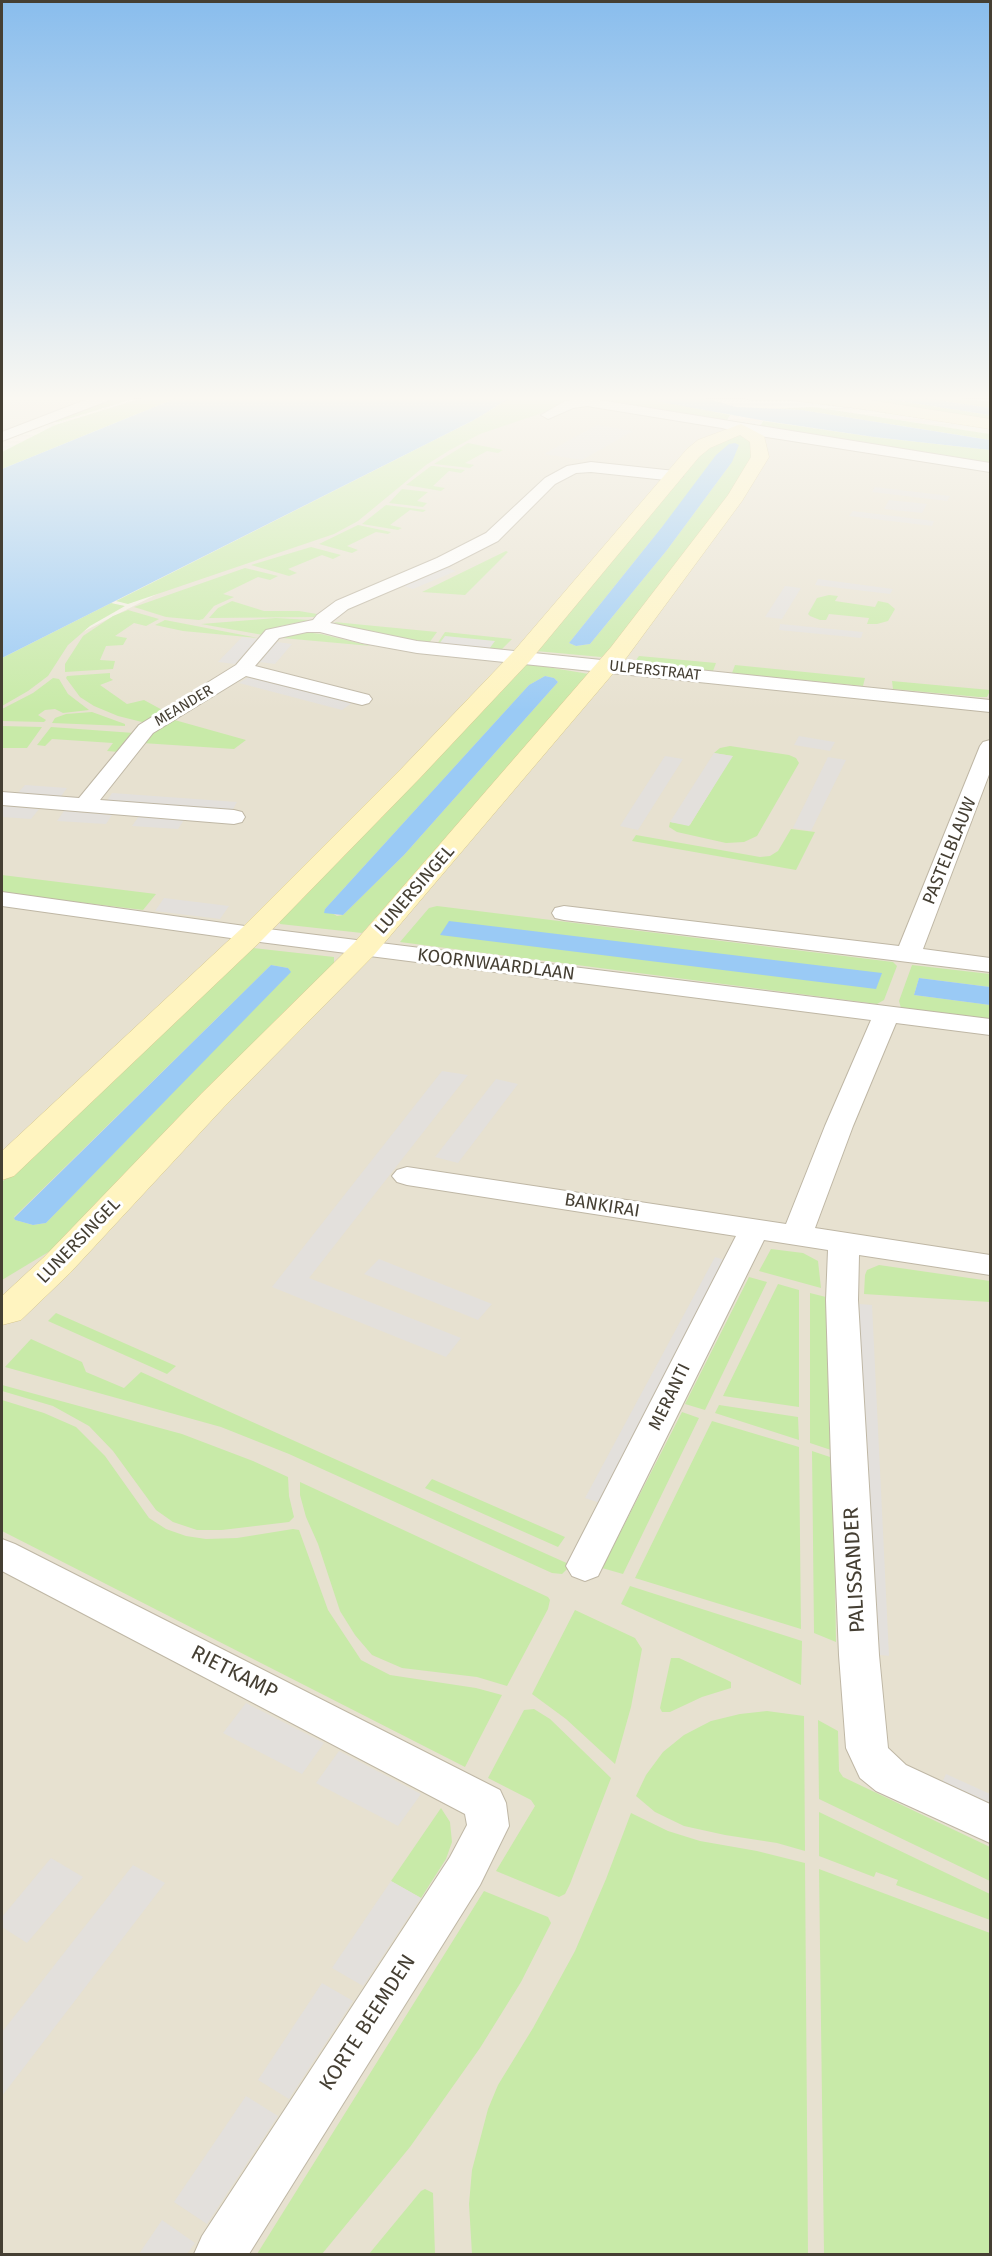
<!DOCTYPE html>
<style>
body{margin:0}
#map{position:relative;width:992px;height:2256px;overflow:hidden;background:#f3efe3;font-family:"Fira Sans",sans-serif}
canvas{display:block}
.frame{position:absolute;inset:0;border:3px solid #453f33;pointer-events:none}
</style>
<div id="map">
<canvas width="992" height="2256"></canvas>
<div class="frame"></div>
</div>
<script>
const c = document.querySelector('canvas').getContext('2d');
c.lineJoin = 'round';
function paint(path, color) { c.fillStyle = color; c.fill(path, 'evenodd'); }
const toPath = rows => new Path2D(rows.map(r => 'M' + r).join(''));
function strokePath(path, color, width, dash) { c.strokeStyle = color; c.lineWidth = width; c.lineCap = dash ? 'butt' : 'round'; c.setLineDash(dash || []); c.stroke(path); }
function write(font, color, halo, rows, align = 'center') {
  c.font = font + ' "Fira Sans",sans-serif'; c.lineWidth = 6; c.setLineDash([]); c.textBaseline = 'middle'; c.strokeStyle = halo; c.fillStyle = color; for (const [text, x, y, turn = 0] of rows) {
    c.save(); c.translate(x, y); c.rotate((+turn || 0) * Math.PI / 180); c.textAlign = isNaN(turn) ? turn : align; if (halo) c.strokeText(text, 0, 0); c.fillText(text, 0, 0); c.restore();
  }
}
const residential = toPath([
 [2,395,122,395,2,442],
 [556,395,990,461,990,2254,2,2254,2,673,544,397]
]);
const green = toPath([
 [120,395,146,395,58,422,53,421],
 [152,395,184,395,2,469,2,452,55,425],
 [510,395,562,395,570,399,542,413,480,434,450,450,426,465,358,521,334,534,128,604,116,601,474,420,513,396],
 [572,395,632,395,730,415,726,422,580,399],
 [836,395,862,395,990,415,990,421],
 [905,395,939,395,990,402,990,408],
 [813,407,990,434,990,440,801,410,773,409],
 [763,421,874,437,990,450,990,465,759,428],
 [729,435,742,435,752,438,754,456,750,464,701,533,608,655,601,657,536,651,696,454],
 [732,462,667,550,590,644,576,646,569,643,662,527],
 [468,443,503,450,498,453,487,451,465,463,474,465,470,468,434,464],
 [431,466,434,466,465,470,461,473,449,471,433,486,445,488,441,491,406,485],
 [402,489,428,492,417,501,427,503,423,507,389,503],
 [386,505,426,510,423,512,410,510,390,525,402,528,398,530,362,524],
 [358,525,391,532,388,534,376,532,347,546,358,550,352,553,319,544],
 [311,547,341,555,333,559,322,555,288,569,297,573,289,576,251,565],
 [506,551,508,552,465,595,422,592],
 [245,568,278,576,270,580,258,577,223,594,234,597,214,606,203,619,199,620,166,617,134,607],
 [829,595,838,596,835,601,875,607,878,601,888,603,895,609,888,621,877,624,867,624,869,618,829,614,826,620,820,620,810,616,808,614,817,598],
 [232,601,264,611,299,611,317,614,314,617,209,618,218,608],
 [111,603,125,606,90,626,68,645,48,676,28,691,2,706,2,658],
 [128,610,159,619,146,626,134,623,115,636,127,638,123,645,106,646,100,660,115,661,113,669,65,672,65,664,83,636,113,616],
 [276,618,311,620,281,626,267,630,263,635,201,624],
 [165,620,248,636,258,638,183,631,155,625],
 [334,622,437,632,429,643,344,627],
 [304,632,321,634,371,646,282,638],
 [445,632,512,639,501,650,489,649,494,641,437,644],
 [639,656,716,663,713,671,633,664],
 [529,664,589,674,575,693,362,933,280,924,279,917,520,667],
 [545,676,554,678,558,682,404,855,343,915,337,916,325,909,529,685],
 [735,665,865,678,863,686,732,673],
 [110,673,110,678,113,680,100,685,127,704,144,700,166,712,146,723,118,716,94,706,80,697,66,678,67,676],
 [53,678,59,679,68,694,89,710,63,713,55,709,45,710,38,715,46,720,44,722,2,721,2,709,33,693],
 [892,681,990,690,990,691,987,697,979,697,893,689],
 [92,712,125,724,125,726,52,723,55,718,66,714],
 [171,719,246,740,234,749,142,743,157,728],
 [2,726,42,727,27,748,2,748],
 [51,727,134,733,119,752,107,751,113,743,52,739,45,746,37,745],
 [730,746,789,755,796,758,799,763,757,836,744,842,726,843,677,832,669,827,670,822,690,825,732,756,714,753,720,748],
 [791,829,815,832,796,870,632,841,636,835,760,857,770,856,778,851],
 [2,875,156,894,143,910,2,893],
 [437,906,893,962,897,966,884,1000,877,1004,400,942,429,908],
 [253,948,334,957,334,964,75,1236,2,1280,2,1182,240,953],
 [271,965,288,968,290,972,46,1223,33,1225,15,1220,14,1217],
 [912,965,990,974,990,987,919,978,914,995,990,1005,990,1019,901,1008,899,1001],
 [771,1249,803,1253,818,1261,821,1288,759,1271],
 [879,1265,990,1281,990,1302,864,1294,865,1275,867,1270],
 [749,1277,767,1282,705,1410,685,1404],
 [778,1284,799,1290,799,1407,723,1396],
 [810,1293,830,1298,831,1450,810,1443],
 [56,1313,176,1366,167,1374,48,1321],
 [31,1339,82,1362,86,1372,124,1388,141,1372,571,1565,562,1574,552,1573,289,1454,221,1427,5,1367],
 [2,1385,182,1434,253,1461,288,1477,289,1496,294,1517,289,1522,222,1530,197,1530,173,1522,156,1510,113,1451,89,1426,53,1406,2,1391],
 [2,1400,44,1413,76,1427,105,1456,149,1518,166,1529,186,1536,206,1539,237,1538,293,1529,299,1530,328,1610,361,1660,390,1675,476,1688,502,1695,465,1767,2,1531],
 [719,1405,798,1417,799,1440,715,1413],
 [682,1412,699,1418,623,1574,602,1568],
 [712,1421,799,1447,801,1629,635,1578],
 [812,1451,833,1458,836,1642,814,1633],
 [432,1479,565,1537,558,1547,425,1488],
 [300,1482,548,1597,550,1600,548,1609,507,1686,477,1677,402,1668,372,1655,355,1635,340,1611,318,1544,306,1517,300,1495],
 [630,1586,802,1641,801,1685,621,1604],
 [575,1610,635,1638,642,1649,631,1707,615,1764,566,1719,532,1694],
 [671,1658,679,1658,725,1679,731,1682,731,1688,702,1697,670,1712,662,1712,660,1708],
 [534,1709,550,1719,611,1778,570,1884,565,1894,559,1897,496,1871,535,1806,531,1800,488,1778,524,1710],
 [767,1711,804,1716,805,1851,777,1843,725,1835,684,1826,655,1812,636,1796,646,1775,663,1752,684,1735,711,1721,740,1714],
 [818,1720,838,1731,839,1771,843,1777,990,1847,990,1881,819,1799],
 [441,1808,450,1822,452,1842,446,1859,421,1898,391,1881],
 [819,1812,990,1894,990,1920,896,1885,898,1880,876,1872,874,1877,819,1856],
 [631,1813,668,1831,700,1841,757,1851,805,1863,808,2254,472,2254,469,2204,472,2170,488,2109,498,2085,533,2028,575,1951,606,1879],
 [819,1869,990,1933,990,2254,824,2254],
 [484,1891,548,1917,551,1923,521,1982,480,2048,410,2147,322,2254,257,2254],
 [425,2189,433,2193,435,2254,369,2254,421,2191]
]);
const parking = toPath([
 [597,425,633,431,582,460,544,454],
 [875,487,950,496,947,501,872,492],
 [889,500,927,504,922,513,884,509],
 [853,511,934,521,932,526,849,516],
 [444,567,456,571,413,589,401,585],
 [818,579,893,589,890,594,815,585],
 [785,586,801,588,782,619,765,617],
 [780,624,863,632,861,638,779,630],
 [445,636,495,641,489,649,439,644],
 [242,637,258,639,235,664,218,662],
 [277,642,292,644,275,664,259,662],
 [250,676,352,703,342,710,239,683],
 [799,736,835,742,830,751,794,745],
 [714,753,733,756,689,826,670,822],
 [665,756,683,759,638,830,620,826],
 [828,757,846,760,811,831,793,828],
 [25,785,67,788,59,799,16,795],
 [112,793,237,802,232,811,106,802],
 [2,806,39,809,31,819,2,817],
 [64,811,112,815,106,824,57,821],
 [139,816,184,820,178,829,132,826],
 [164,898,229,906,220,919,155,911],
 [442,1071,468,1075,309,1278,461,1338,446,1357,272,1287],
 [496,1079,518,1084,458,1163,435,1157],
 [715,1257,728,1261,600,1503,585,1498],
 [379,1259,492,1304,478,1320,364,1274],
 [859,1304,872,1305,889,1656,873,1654],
 [246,1703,324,1743,302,1774,223,1733],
 [339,1751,421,1794,398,1826,316,1783],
 [946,1774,990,1794,990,1810,940,1787],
 [51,1858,83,1877,27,1943,2,1927,2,1917],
 [133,1865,165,1883,2,2096,2,2032],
 [391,1881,421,1898,363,1986,332,1968],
 [322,1983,353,2001,289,2099,258,2080],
 [246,2096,278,2116,207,2224,174,2202],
 [162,2220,195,2243,187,2254,139,2254]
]);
const water = toPath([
 [184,395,510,395,513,396,474,420,2,658,2,469],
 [632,395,693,395,736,407,801,410,990,440,990,450,874,437,766,421,666,403],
 [862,395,905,395,990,408,990,415],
 [735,443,739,445,732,462,667,550,590,644,576,646,569,643,662,527,716,455,729,444],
 [545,676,554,678,558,682,404,855,343,915,324,913,325,909,529,685],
 [449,921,882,973,876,989,440,935],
 [271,965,288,968,291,972,46,1223,33,1225,15,1220,14,1218],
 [919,978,990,987,990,1005,914,995]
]);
const street = toPath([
 [98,395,117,395,115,398,2,441,2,432,98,395],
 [587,398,990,463,990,472,741,433,722,428,587,406,573,408,548,419,541,415,565,401,587,398],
 [591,462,675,471,683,476,675,481,591,472,576,473,555,484,498,541,449,566,348,609,330,623,417,641,990,700,990,712,417,653,362,643,320,632,307,632,279,638,255,666,369,695,372,699,369,703,362,705,246,676,153,733,100,800,234,810,242,812,245,817,242,822,234,824,2,805,2,792,79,798,139,725,236,665,266,630,313,620,317,615,336,601,437,558,486,533,545,478,567,466,591,462],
 [990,740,990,772,923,949,990,958,990,972,564,920,555,918,552,913,555,908,564,906,899,946,980,746,983,742,990,740],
 [2,892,252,927,990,1019,990,1035,896,1023,853,1126,815,1228,990,1255,990,1275,859,1255,858,1300,879,1655,888,1748,906,1765,990,1804,990,1843,876,1791,860,1778,846,1748,839,1655,831,1461,826,1300,828,1250,764,1240,598,1576,585,1581,572,1576,566,1566,736,1236,407,1185,397,1182,392,1176,397,1170,407,1167,786,1224,825,1126,871,1020,252,941,2,906,2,892],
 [2,1539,15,1544,500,1790,506,1803,509,1826,480,1885,249,2254,194,2254,202,2236,450,1857,467,1825,465,1814,2,1571,2,1539]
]);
const secondary = toPath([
 [741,395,822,395,869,400,990,419,990,429,869,410,789,400,749,400,741,395],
 [741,424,764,436,769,457,742,501,627,657,374,955,224,1107,70,1273,21,1320,2,1325,2,1296,44,1257,202,1093,354,943,611,647,728,495,751,457,750,442,740,435,710,448,699,457,529,662,420,778,262,940,14,1176,2,1180,2,1151,242,928,402,768,513,652,687,449,698,440,741,424]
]);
const farStreetnames = [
 ["ULPERSTRAAT",655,671,6],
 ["MEANDER",184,706,-31]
];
const streetNames = [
 ["PASTELBLAUW",950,851,-68],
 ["LUNERSINGEL",415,890,-49],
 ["KOORNWAARDLAAN",496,965,7],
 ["BANKIRAI",602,1206,9],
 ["LUNERSINGEL",79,1241,-46],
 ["MERANTI",670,1397,-64]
];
const nearStreetnames = [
 ["PALISSANDER",855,1570,-93],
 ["RIETKAMP",234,1673,27],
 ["KORTE BEEMDEN",368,2023,-57]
];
paint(residential, '#e7e1d0');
paint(green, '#c8eaa8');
paint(parking, '#e3e0dc');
paint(water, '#9acaf5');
strokePath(street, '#bfb7a5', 2);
strokePath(secondary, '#d6c78f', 1);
paint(street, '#fff');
paint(secondary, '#fff4c0');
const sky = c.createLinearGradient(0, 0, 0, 711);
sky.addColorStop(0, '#89bded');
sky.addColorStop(0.56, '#faf8f2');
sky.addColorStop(1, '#faf8f200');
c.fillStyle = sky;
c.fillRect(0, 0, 992, 711);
write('15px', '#453f33', '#fff', farStreetnames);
write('18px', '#453f33', '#fff', streetNames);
write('21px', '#453f33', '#fff', nearStreetnames);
</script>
